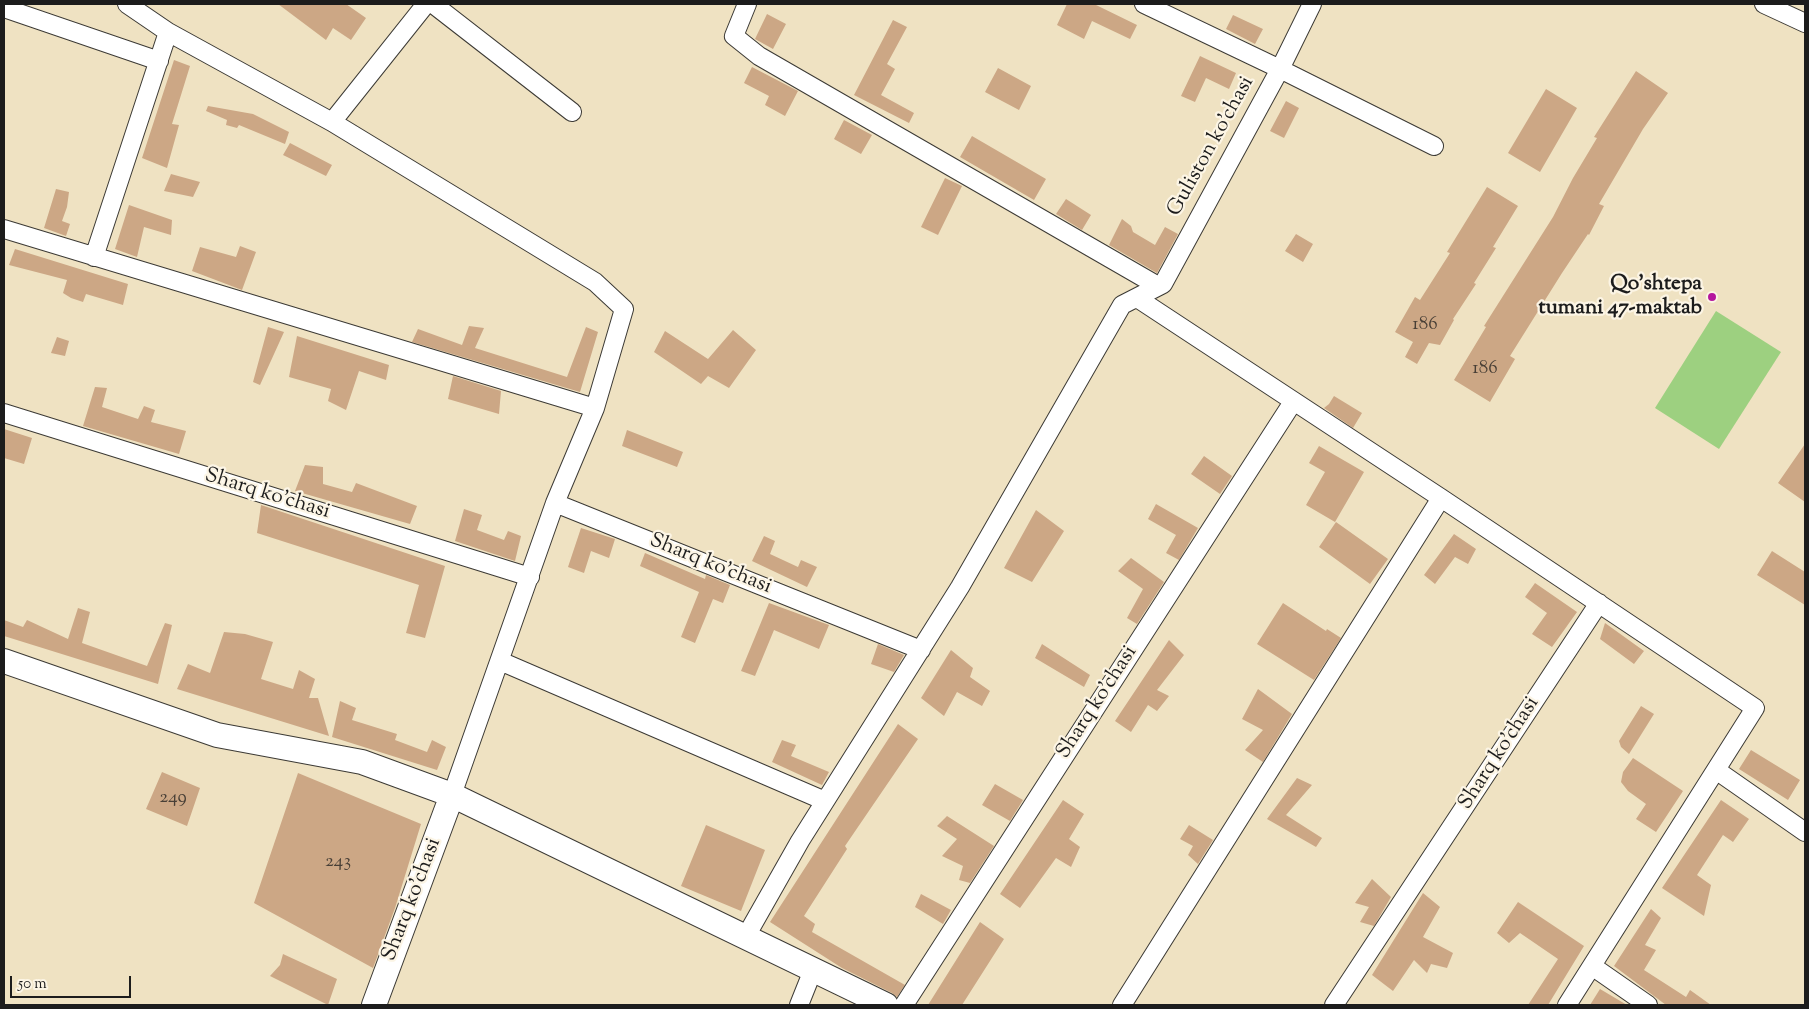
<!DOCTYPE html>
<style>
body{margin:0}
#map{position:relative;width:1809px;height:1009px;overflow:hidden;background:#efe2c2;font-family:"Sorts Mill Goudy",serif}
canvas{display:block}
.frame{position:absolute;inset:0;border:5px solid #1c1c1c;pointer-events:none}
.scale{position:absolute;left:10px;top:976px;width:121px;height:22px;box-sizing:border-box;border:2px solid #1c1c1c;border-top:0;padding-left:6px;font-size:15px;line-height:18px;white-space:nowrap;color:#1c1c1c;-webkit-text-stroke:4px #fcf5e5;paint-order:stroke}
</style>
<div id="map">
<canvas width="1809" height="1009"></canvas>
<div class="frame"></div>
<div class="scale">50 m</div>
</div>
<script>
const c = document.querySelector('canvas').getContext('2d');
c.lineJoin = 'round';
function paint(path, color) { c.fillStyle = color; c.fill(path, 'evenodd'); }
const toPath = rows => new Path2D(rows.map(r => 'M' + r).join(''));
function strokePath(path, color, width, dash) { c.strokeStyle = color; c.lineWidth = width; c.lineCap = dash ? 'butt' : 'round'; c.setLineDash(dash || []); c.stroke(path); }
function write(font, color, halo, rows, align = 'center') {
  c.font = font + ' "Sorts Mill Goudy",serif'; c.lineWidth = 4.5; c.setLineDash([]); c.textBaseline = 'middle'; c.strokeStyle = halo; c.fillStyle = color; for (const [text, x, y, turn = 0] of rows) {
    c.save(); c.translate(x, y); c.rotate((+turn || 0) * Math.PI / 180); c.textAlign = isNaN(turn) ? turn : align; if (halo) c.strokeText(text, 0, 0); c.fillText(text, 0, 0); c.restore();
  }
}
const green = toPath([
 [1716,311,1781,352,1719,449,1655,408]
]);
const building = toPath([
 [278,4,346,4,366,18,351,40,333,28,326,40],
 [1067,4,1094,4,1137,25,1130,39,1092,21,1084,39,1057,25],
 [767,14,786,24,773,49,755,39],
 [1233,15,1263,29,1255,44,1226,29],
 [893,20,907,27,887,64,895,69,881,95,914,113,909,123,854,95],
 [1200,56,1236,73,1229,89,1206,78,1195,102,1181,96],
 [174,60,190,66,172,124,179,125,167,168,142,158],
 [752,67,798,91,785,116,765,105,769,96,744,83],
 [998,68,1031,86,1019,110,985,92],
 [1636,71,1668,93,1643,129,1599,204,1604,206,1589,235,1588,234,1562,273,1510,356,1515,359,1490,402,1454,380,1486,327,1484,326,1553,217,1573,178,1597,138,1594,137],
 [1546,89,1577,108,1540,172,1508,153],
 [1286,101,1299,108,1284,138,1270,131],
 [208,106,253,114,289,132,285,144,239,125,237,128,226,125,227,120,206,111],
 [844,120,872,135,861,154,834,139],
 [972,136,1046,179,1034,200,960,157],
 [290,143,332,165,326,176,283,155],
 [171,174,200,182,193,197,164,191],
 [945,178,962,186,938,235,921,227],
 [1487,187,1518,206,1493,247,1496,248,1474,283,1476,284,1453,319,1454,320,1440,345,1429,343,1417,364,1405,357,1413,342,1395,332,1415,297,1420,300,1450,253,1447,252],
 [56,189,69,192,67,207,62,221,70,224,66,236,44,228],
 [1066,199,1091,215,1082,230,1056,214],
 [129,205,172,220,171,235,144,227,137,257,115,249],
 [1122,219,1131,226,1133,232,1155,245,1165,227,1178,234,1157,273,1109,245],
 [1296,234,1313,244,1303,262,1285,251],
 [240,246,256,252,242,290,192,271,200,247,236,257],
 [15,249,128,284,123,305,86,294,83,302,71,298,63,293,67,280,9,265],
 [469,326,484,328,475,348,567,377,586,327,598,332,580,392,412,342,418,329,462,345],
 [268,327,284,332,260,385,253,382],
 [733,330,756,350,729,388,708,376,701,384,654,352,665,331,708,359],
 [297,336,389,365,386,380,359,371,346,410,328,401,331,389,289,377],
 [57,337,69,341,65,356,51,353],
 [453,376,501,391,499,414,448,399],
 [95,387,107,388,102,407,138,419,144,406,155,410,151,422,186,431,179,454,83,426],
 [1334,396,1362,413,1353,428,1324,408,1329,404],
 [4,429,32,438,24,464,4,458],
 [627,430,683,452,677,467,622,446],
 [1805,444,1805,502,1778,483],
 [1319,446,1364,472,1335,522,1306,505,1325,472,1309,463],
 [1204,456,1232,476,1220,494,1191,474],
 [305,465,323,467,323,484,352,492,356,483,417,506,410,524,295,491],
 [1156,504,1198,528,1179,560,1166,553,1176,535,1148,519],
 [261,505,445,566,425,638,406,633,419,585,257,533],
 [464,509,482,515,477,530,504,540,508,531,521,536,515,561,455,541],
 [1036,510,1064,531,1032,582,1004,568],
 [1336,522,1388,559,1370,584,1319,547],
 [581,528,615,539,609,558,591,551,584,573,568,567],
 [1454,534,1476,549,1468,564,1455,557,1435,584,1424,575],
 [764,536,775,541,770,554,798,567,801,560,817,567,807,587,752,561],
 [1772,551,1805,572,1805,605,1757,575],
 [645,553,705,579,706,575,730,585,723,603,713,599,695,643,681,637,699,592,640,566],
 [1131,558,1164,582,1137,624,1127,618,1143,589,1118,571],
 [1535,583,1577,612,1552,647,1532,634,1547,613,1525,597],
 [769,603,829,625,819,649,774,630,755,676,741,671],
 [1283,603,1326,631,1327,629,1341,638,1314,680,1257,644],
 [78,608,90,612,82,643,147,666,165,623,172,625,158,684,4,636,4,620,23,627,27,620,68,639],
 [1605,623,1644,651,1634,664,1600,639],
 [224,632,245,634,273,642,261,679,293,689,299,670,315,679,309,698,318,698,329,736,177,689,188,664,210,673],
 [1169,640,1184,655,1157,690,1169,696,1157,711,1148,705,1131,732,1115,721],
 [878,644,904,655,894,672,871,664],
 [1042,644,1090,675,1084,687,1035,658],
 [951,650,973,668,970,677,990,691,982,706,957,692,944,716,921,698],
 [1258,689,1292,714,1263,762,1245,750,1263,730,1242,719],
 [340,701,356,708,352,720,397,734,395,740,427,752,432,740,446,747,437,770,332,737],
 [1641,706,1654,714,1629,754,1621,747,1619,741],
 [898,724,918,739,845,846,847,849,804,916,815,924,812,932,905,985,897,997,892,993,842,968,770,922],
 [782,740,796,745,791,756,829,772,822,785,772,762],
 [1751,750,1800,780,1788,800,1739,769],
 [1633,758,1683,791,1656,832,1636,819,1646,804,1628,791,1621,782,1623,772],
 [162,772,200,788,187,826,146,809],
 [298,773,421,824,395,908,373,968,254,903],
 [1297,778,1312,785,1286,815,1322,838,1316,847,1267,819],
 [995,784,1023,800,1010,821,982,805],
 [1063,800,1084,814,1069,839,1080,847,1071,867,1056,858,1020,908,1000,894],
 [1721,800,1749,819,1733,842,1723,835,1697,875,1711,885,1704,916,1662,888],
 [947,816,994,846,970,883,959,880,963,866,942,856,957,839,937,826],
 [706,825,765,850,741,911,681,886],
 [1189,825,1213,840,1198,864,1188,855,1193,846,1180,839],
 [1372,879,1391,897,1374,926,1360,922,1369,907,1355,903],
 [1423,893,1440,907,1423,937,1453,953,1447,968,1431,964,1427,973,1414,960,1393,991,1372,975],
 [921,894,951,910,943,924,915,907],
 [1518,902,1584,946,1548,1005,1528,1005,1558,959,1520,933,1509,943,1497,933],
 [1651,909,1661,918,1645,945,1656,950,1644,970,1686,997,1690,990,1711,1005,1666,1005,1614,966],
 [980,922,1004,939,962,1005,928,1005],
 [283,954,337,979,328,1005,270,976,280,965],
 [1600,989,1627,1005,1590,1005]
]);
const street = toPath([
 [433,4,572,112],
 [747,4,734,36,759,56,1158,286],
 [1144,4,1280,69,1434,146],
 [1764,4,1805,23],
 [4,8,159,61],
 [168,32,332,122,426,4],
 [332,122,595,282,624,309,595,408,555,503,452,795],
 [4,229,595,408],
 [94,257,168,32,127,4],
 [1137,298,1441,498,1755,708,1567,1005],
 [4,413,530,577],
 [555,503,921,650],
 [500,661,825,801],
 [1716,770,1805,832],
 [745,938,800,841,960,587,1122,305,1163,284,1280,69,1312,4],
 [1592,966,1648,1005],
 [799,1005,813,970],
 [904,1005,1293,402],
 [1122,1005,1441,498],
 [1334,1005,1599,603]
]);
const secondary = toPath([
 [4,661,217,735,362,762,452,795,886,1005],
 [374,1005,452,795]
]);
const markers = [
 [1712,297,5,"#b5179e"]
];
const numberNames = [
 ["186",1425,326],
 ["186",1485,370],
 ["249",173,799],
 ["243",338,863]
];
const streetNames = [
 ["Guliston ko'chasi",1212,147,-61],
 ["Sharq ko'chasi",267,495,17],
 ["Sharq ko'chasi",710,565,22],
 ["Sharq ko'chasi",1098,703,-57],
 ["Sharq ko'chasi",1500,754,-57],
 ["Sharq ko'chasi",413,900,-69]
];
const poiNames = [
 ["Qo'shtepa",1702,285],
 ["tumani 47-maktab",1702,309]
];
paint(green, '#9dd080');
paint(building, '#cca785');
strokePath(street, '#3c3a35', 20);
strokePath(secondary, '#3c3a35', 26);
strokePath(street, '#fff', 18);
strokePath(secondary, '#fff', 24);
for (const [x, y, r, color] of markers) { const dot = new Path2D(); dot.arc(x, y, r, 0, 2 * Math.PI); c.fillStyle = color; c.fill(dot); strokePath(dot, '#fcf5e5', 2); }
write('19px', '#483f36', null, numberNames);
write('21px', '#1c1c1c', '#fcf5e5', streetNames);
write('bold 21px', '#1c1c1c', '#fcf5e5', poiNames, 'right');
</script>
